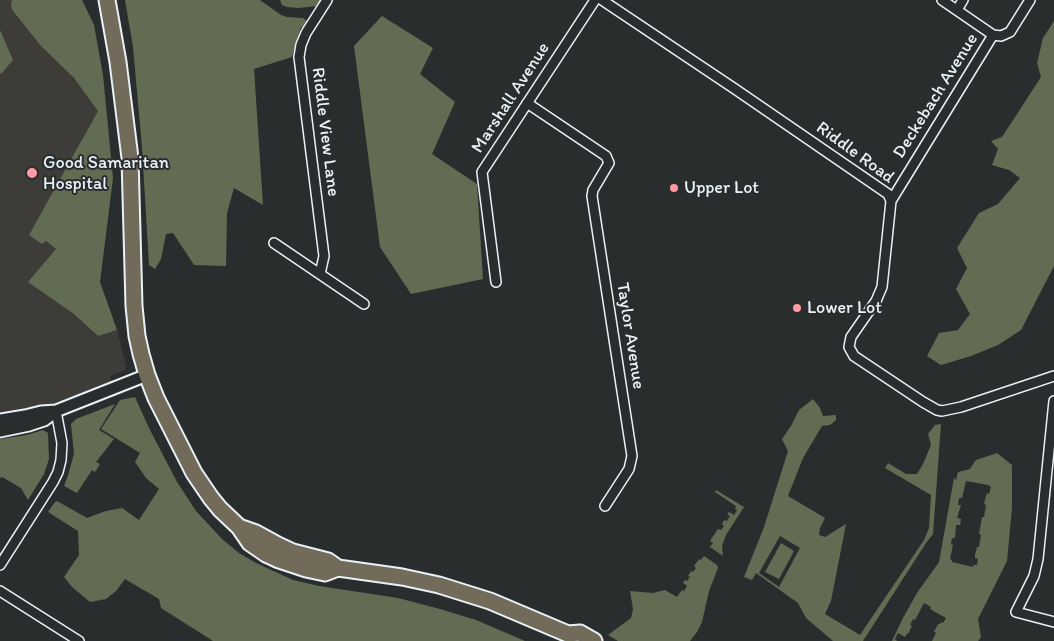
<!DOCTYPE html>
<style>
body{margin:0}
canvas{display:block;background:#2a2d2e}
</style>
<canvas width="1054" height="641"></canvas>
<script>
const c = document.querySelector('canvas').getContext('2d');
c.lineJoin = 'round';
function paint(path, color) { c.fillStyle = color; c.fill(path, 'evenodd'); }
const toPath = rows => new Path2D(rows.map(r => 'M' + r).join(''));
function strokePath(path, color, width, dash) { c.strokeStyle = color; c.lineWidth = width; c.lineCap = dash ? 'butt' : 'round'; c.setLineDash(dash || []); c.stroke(path); }
function write(font, color, halo, rows, align = 'center') {
  c.font = font + ' Itim,sans-serif'; c.lineWidth = 4; c.setLineDash([]); c.textBaseline = 'middle'; c.strokeStyle = halo; c.fillStyle = color; for (const [text, x, y, turn = 0] of rows) {
    c.save(); c.translate(x, y); c.rotate((+turn || 0) * Math.PI / 180); c.textAlign = isNaN(turn) ? turn : align; if (halo) c.strokeText(text, 0, 0); c.fillText(text, 0, 0); c.restore();
  }
}
const built = toPath([
 [0,0,12,0,11,5,12,11,41,46,74,78,98,111,30,235,45,241,56,249,74,314,98,336,117,330,126,367,125,370,110,376,113,388,56,411,0,420]
]);
const green = toPath([
 [12,0,82,0,94,25,103,75,113,178,100,282,117,330,98,336,74,314,28,282,56,249,46,241,42,244,29,235,98,111,74,78,41,46,12,10,11,5],
 [125,0,260,0,281,15,287,17,303,18,307,21,303,28,301,27,292,57,254,69,263,205,234,188,227,213,226,266,194,265,173,233,166,234,161,259,155,269,149,265,142,147,133,47],
 [280,0,321,0,317,6,298,8,287,7,282,5],
 [382,16,433,48,420,74,455,102,432,154,477,184,483,279,411,294,380,247,354,46],
 [1054,21,1054,266,1021,330,998,345,971,356,941,365,927,356,939,333,958,330,970,314,956,289,967,268,957,248,979,213,998,204,1020,178,1009,170,992,165,998,149,991,141,1002,137,1041,77,1037,63,1043,38],
 [0,30,13,60,1,74,0,73],
 [135,397,149,428,177,482,196,511,222,539,239,553,256,563,293,580,319,586,398,598,440,609,476,620,525,641,213,641,161,608,159,599,125,579,116,591,106,599,90,602,72,587,64,577,79,555,78,531,48,512,55,502,57,501,87,518,106,511,122,508,139,520,159,489,146,478,135,462,140,453,101,429,120,400],
 [813,399,820,408,823,416,836,415,836,420,830,425,822,426,803,458,788,496,825,518,820,528,819,535,825,537,846,524,831,601,825,614,860,635,924,540,929,528,931,495,885,468,888,463,906,474,917,474,923,464,931,445,928,434,935,425,941,424,933,534,926,543,863,641,833,641,806,618,798,603,756,573,752,580,744,577,764,527,788,451,782,439,791,426,799,410],
 [780,536,800,548,779,587,759,573],
 [115,404,99,430,114,439,96,462,100,464,95,472,92,470,77,493,64,486,68,475,74,454,71,424,76,419],
 [43,430,48,433,49,459,44,474,28,500,21,488,2,477,0,478,0,439,27,435],
 [997,453,1012,465,1012,508,1007,561,978,619,981,637,978,641,932,641,936,633,934,632,938,624,940,624,941,622,943,623,946,618,930,609,931,607,924,603,915,620,913,619,910,625,912,626,908,634,907,633,905,637,898,633,895,639,897,641,892,641,903,618,917,593,939,562,954,478,956,480,958,472,970,469,976,460],
 [966,481,988,485,991,487,989,494,987,493,986,496,984,504,986,505,984,517,982,517,979,534,981,535,979,547,977,547,975,555,975,558,978,559,977,565,973,565,973,567,952,562,952,560,950,559,953,545,951,544,952,538,955,538,956,525,960,525,961,519,957,518,961,505,958,505,959,498,962,498],
 [716,490,744,507,726,535,722,546,723,556,710,547,713,543,710,541,718,529,721,530,724,526,722,524,724,520,727,521,730,516,727,514,729,512,734,515,737,510,735,509,736,506,715,492],
 [781,543,794,551,779,579,765,572],
 [704,556,717,565,718,568,709,591,702,622,697,632,690,641,618,641,608,635,631,618,633,609,630,591,653,593,665,590,677,597,682,590,684,591,687,586,683,583,685,580,687,581,690,577,688,576,691,571,693,572,696,568,694,566,699,559,701,560]
]);
const minor = toPath([
 [602,0,735,89,888,194,891,201,882,287,876,301,851,337,849,347,854,356,923,402,937,410,942,411,961,407,1054,376],
 [942,0,993,35,1001,36,1010,32,1030,0],
 [957,10,963,0],
 [527,103,606,156,609,163,593,190,592,196,632,456,629,469,605,506],
 [891,201,993,35],
 [274,243,364,304],
 [320,274,324,256,299,57,301,45,306,33,327,0],
 [496,282,482,172,595,0],
 [1054,401,1038,559,1034,576,1016,612,1054,622],
 [0,565,53,482,58,472,61,460,62,443,56,411],
 [0,591,79,641]
]);
const tertiary = toPath([
 [0,420,25,416,41,412,56,411],
 [0,431,29,425,44,420,56,411,147,375]
]);
const primary = toPath([
 [107,0,118,62,130,158,134,306,137,336,141,354,147,375,156,398,194,473,211,498,220,509,239,527,256,533,278,545,293,552,328,561,338,568,402,577,439,585,490,601,568,634,580,633,594,641],
 [239,527,250,543,266,554,279,560,306,569,325,573,338,568]
]);
const markers = [
 [32,173,6,"#ff9aa2"],
 [674,188,5,"#ff9aa2"],
 [797,308,5,"#ff9aa2"]
];
const streetNames = [
 ["Deckebach Avenue",936,96,-58],
 ["Marshall Avenue",511,98,-57],
 ["Riddle View Lane",325,132,83],
 ["Riddle Road",855,153,36],
 ["Taylor Avenue",630,336,81]
];
const poiNames = [
 ["Good Samaritan",43,163],
 ["Hospital",43,184],
 ["Upper Lot",684,188],
 ["Lower Lot",807,308]
];
paint(built, '#3e3c39');
paint(green, '#626c52');
strokePath(minor, '#e8f1f8', 12);
strokePath(tertiary, '#e8f1f8', 15);
strokePath(primary, '#e8f1f8', 19);
strokePath(minor, '#2a2d2e', 9);
strokePath(tertiary, '#2a2d2e', 11);
strokePath(primary, '#726b5a', 15);
for (const [x, y, r, color] of markers) { const dot = new Path2D(); dot.arc(x, y, r, 0, 2 * Math.PI); c.fillStyle = color; c.fill(dot); strokePath(dot, '#2a2d2e', 2); }
write('18px', '#e8f1f8', '#2a2d2e', streetNames);
write('18px', '#e8f1f8', '#2a2d2e', poiNames, 'left');
</script>
